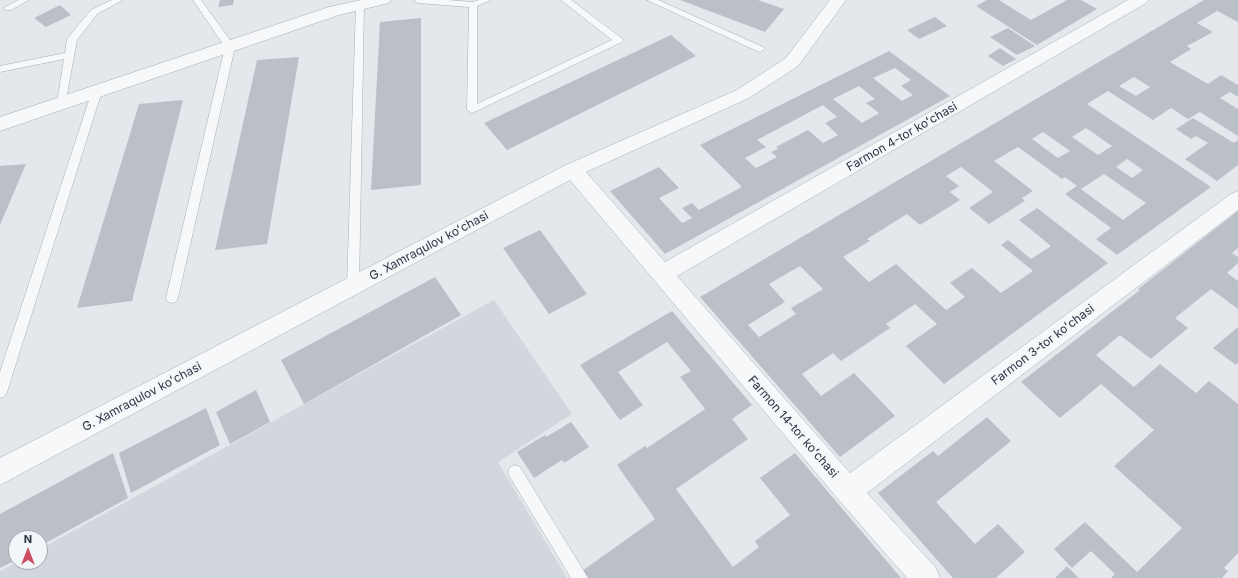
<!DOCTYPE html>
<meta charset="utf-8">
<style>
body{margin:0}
#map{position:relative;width:1238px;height:578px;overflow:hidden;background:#e4e7eb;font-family:Inter,sans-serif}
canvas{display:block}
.north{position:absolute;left:8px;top:530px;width:40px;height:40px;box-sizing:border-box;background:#f3f6f8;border:1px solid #a3a8b0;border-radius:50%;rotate:0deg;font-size:11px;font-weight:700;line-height:16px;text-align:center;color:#2b3443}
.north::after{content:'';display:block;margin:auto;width:14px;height:18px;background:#cc4c61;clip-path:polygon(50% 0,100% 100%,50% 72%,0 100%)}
</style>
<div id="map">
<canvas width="1238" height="578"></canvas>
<div class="north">N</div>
</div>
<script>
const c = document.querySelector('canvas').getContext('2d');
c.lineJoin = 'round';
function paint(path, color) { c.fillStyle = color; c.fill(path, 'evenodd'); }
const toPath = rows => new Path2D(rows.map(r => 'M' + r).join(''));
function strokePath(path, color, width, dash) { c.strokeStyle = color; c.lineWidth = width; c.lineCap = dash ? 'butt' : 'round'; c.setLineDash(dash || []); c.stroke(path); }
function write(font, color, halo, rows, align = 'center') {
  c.font = font + ' Inter,sans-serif'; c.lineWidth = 3.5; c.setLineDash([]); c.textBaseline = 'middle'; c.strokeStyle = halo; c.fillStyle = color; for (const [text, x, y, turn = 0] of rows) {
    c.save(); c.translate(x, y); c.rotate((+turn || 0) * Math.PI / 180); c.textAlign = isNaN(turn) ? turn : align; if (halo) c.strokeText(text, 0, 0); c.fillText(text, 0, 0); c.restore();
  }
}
const built = toPath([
 [494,300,572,414,498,462,567,578,0,578,0,571,17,562,40,562,40,549]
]);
const building = toPath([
 [220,0,234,0,233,5,218,7],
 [680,0,758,0,784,9,765,32],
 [987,0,999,0,1031,20,1067,0,1081,0,1097,9,1037,45,976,6],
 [1204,0,1238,0,1238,22,1217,11,1197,23,1213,32,1187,46,1191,49,1170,62,1208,84,1221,75,1238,85,1238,97,1230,92,1220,98,1238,109,1238,136,1200,112,1188,119,1171,108,1153,120,1108,91,1087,104,1211,187,1117,255,1096,239,1111,228,1065,194,1077,186,1065,177,1062,179,1018,147,994,161,1033,191,1022,198,1025,201,989,224,969,208,993,192,961,167,946,176,959,186,950,192,960,200,920,225,907,214,867,239,870,241,843,257,869,282,896,264,946,310,965,297,950,283,972,268,1001,293,1033,271,1001,245,1008,240,1031,259,1051,246,1019,220,1037,208,1108,263,944,384,906,346,937,324,915,304,886,324,890,328,841,361,833,353,802,374,821,396,854,373,895,416,840,457,700,297],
 [1134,77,1150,87,1136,96,1119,86],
 [1086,128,1112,146,1098,155,1072,137],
 [1043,132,1070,151,1058,158,1032,139],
 [1127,159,1143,170,1132,178,1116,167],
 [1104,174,1146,203,1123,220,1081,189],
 [800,266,823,289,791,308,796,314,759,337,748,325,785,302,769,284],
 [60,5,71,15,46,27,34,18],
 [935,17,947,26,919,39,907,30],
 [421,18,421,185,371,190,380,22],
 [1008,28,1035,46,1017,55,990,37],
 [671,35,696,56,507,150,484,123],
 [1000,48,1016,59,1003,66,988,56],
 [889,51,950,96,665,254,610,191,659,167,679,188,659,198,682,223,692,218,682,208,692,203,699,210,742,187,700,145],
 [895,68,911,80,901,86,913,95,902,101,873,78],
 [859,86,875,99,866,103,879,113,862,123,833,99],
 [823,105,837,117,825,123,838,135,823,143,808,130,776,147,778,149,771,152,777,157,756,168,745,158,766,147,757,140],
 [299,57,267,244,215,250,257,60],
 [183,100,132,301,77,308,139,104],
 [1193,118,1234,143,1238,140,1238,165,1217,181,1185,159,1208,143,1196,136,1191,139,1176,129],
 [26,164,0,225,0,166],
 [1238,211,1238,248,1232,253,1238,257,1238,263,1227,273,1238,281,1238,309,1211,289,1175,318,1188,328,1151,359,1120,335,1096,355,1134,387,1160,364,1196,393,1209,381,1238,404,1238,553,1224,568,1228,571,1222,578,1111,578,1115,574,1091,551,1072,568,1054,549,1085,522,1137,572,1182,528,1114,466,1154,430,1101,384,1060,418,1021,382,1140,290,1138,289],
 [540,230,587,294,549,314,503,248],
 [435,277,461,315,304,404,281,360],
 [672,311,752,405,732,419,748,439,676,489,733,567,759,547,755,541,790,515,760,478,795,453,901,578,586,578,582,571,655,519,617,465,645,446,647,448,705,409,680,377,691,371,667,342,618,372,643,405,620,420,580,365],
 [1238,327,1238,363,1236,365,1213,348],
 [256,390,270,422,230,444,216,412],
 [206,408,220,445,131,493,119,453],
 [987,417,1011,441,936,502,975,544,998,524,1025,552,996,578,953,578,878,493,933,451,938,456],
 [571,422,589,447,564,463,562,460,534,478,517,452,545,435,546,437],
 [113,453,128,498,40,546,40,538,16,538,16,560,0,568,0,514],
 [1067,566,1079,578,1055,578]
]);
const service = toPath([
 [18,0,29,0,11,10,5,10,4,8,18,0],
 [112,0,123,0,97,14,77,40,65,105,59,105,57,103,64,59,0,72,0,66,65,53,67,39,91,10,112,0],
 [193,0,201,0,235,47,178,298,176,302,172,303,168,302,166,298,225,47,193,0],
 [414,0,448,0,472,2,479,0,491,0,477,6,477,104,612,40,561,0,571,0,624,40,622,42,472,113,467,110,469,7,418,3,414,0],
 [647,0,658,0,763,47,765,49,760,52,757,51,647,0],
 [360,2,364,5,359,287,357,291,353,292,349,291,347,287,356,5,360,2],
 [97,88,102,91,7,392,5,396,0,398,0,372,92,91,97,88],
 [515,465,520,467,588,578,571,578,510,477,508,472,510,467,515,465]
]);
const minor = toPath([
 [361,0,391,0,389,3,339,15,0,131,0,117,329,7,361,0],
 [830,0,846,0,798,66,749,98,586,172,665,262,1128,0,1148,0,1146,3,677,276,850,473,1231,194,1238,191,1238,210,867,493,936,568,940,578,907,578,839,500,570,180,0,485,0,458,566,165,737,90,786,58,830,0]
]);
const streetNames = [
 ["Farmon 4-tor koʻchasi",902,137,-30],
 ["G. Xamraqulov koʻchasi",429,246,-28],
 ["Farmon 3-tor koʻchasi",1043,345,-37],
 ["G. Xamraqulov koʻchasi",142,397,-28],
 ["Farmon 14-tor koʻchasi",793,427,49]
];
paint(built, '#d2d6dd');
paint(building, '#bbc0c8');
strokePath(service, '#a9aeb5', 1);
strokePath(minor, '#a9aeb5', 1);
paint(service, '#f6f8f9');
paint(minor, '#f6f8f9');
write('12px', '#2b3443', '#f3f6f8', streetNames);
</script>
